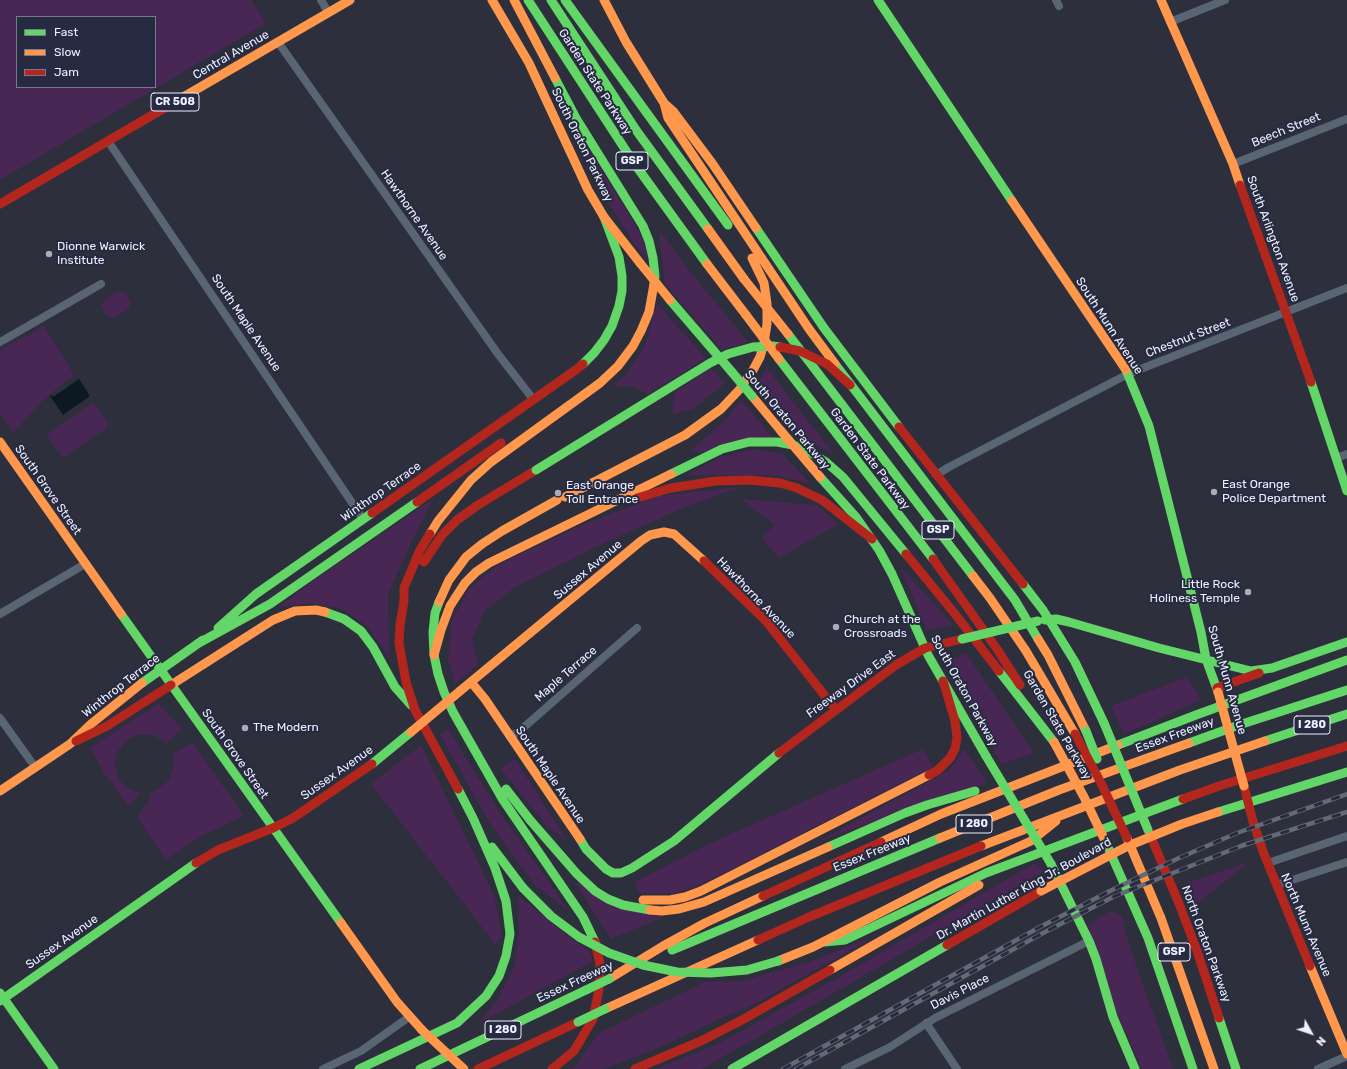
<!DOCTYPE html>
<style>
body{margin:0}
#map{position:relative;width:1347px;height:1069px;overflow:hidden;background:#2d2f3c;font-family:Rubik,sans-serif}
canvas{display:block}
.legend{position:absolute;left:16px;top:16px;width:140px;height:72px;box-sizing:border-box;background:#272b42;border:1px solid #777a8d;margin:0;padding:5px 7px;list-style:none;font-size:12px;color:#eef0fd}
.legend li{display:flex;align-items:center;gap:8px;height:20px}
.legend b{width:20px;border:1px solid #777a8d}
.north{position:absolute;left:1291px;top:1013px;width:40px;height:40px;-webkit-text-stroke:3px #272b42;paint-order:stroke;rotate:130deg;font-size:11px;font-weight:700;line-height:16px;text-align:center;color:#eef0fd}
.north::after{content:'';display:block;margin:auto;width:14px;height:18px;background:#eef0fd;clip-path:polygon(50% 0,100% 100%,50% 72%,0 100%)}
</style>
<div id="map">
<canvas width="1347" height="1069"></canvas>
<ul class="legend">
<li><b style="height:5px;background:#63d668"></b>Fast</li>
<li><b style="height:5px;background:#ff974d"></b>Slow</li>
<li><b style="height:5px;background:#b3261e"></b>Jam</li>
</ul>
<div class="north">N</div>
</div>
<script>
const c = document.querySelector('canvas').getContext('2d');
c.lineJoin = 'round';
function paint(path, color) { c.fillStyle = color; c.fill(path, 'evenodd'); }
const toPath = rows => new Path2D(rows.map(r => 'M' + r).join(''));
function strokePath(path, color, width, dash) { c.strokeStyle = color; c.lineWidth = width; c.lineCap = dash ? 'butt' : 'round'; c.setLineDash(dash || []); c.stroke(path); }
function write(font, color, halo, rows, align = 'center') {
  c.font = font + ' Rubik,sans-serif'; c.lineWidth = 4; c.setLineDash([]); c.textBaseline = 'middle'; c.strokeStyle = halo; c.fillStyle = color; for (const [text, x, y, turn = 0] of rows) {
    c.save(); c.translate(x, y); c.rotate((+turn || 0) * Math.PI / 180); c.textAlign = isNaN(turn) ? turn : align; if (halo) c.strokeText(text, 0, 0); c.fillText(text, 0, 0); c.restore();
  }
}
const green = toPath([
 [0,0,251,0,266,23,0,180],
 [17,17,155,17,155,87,17,87],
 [571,122,627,211,644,242,648,261,635,245,594,180,567,123],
 [661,232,689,270,748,342,722,350,665,284,659,235],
 [119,291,126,293,131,302,129,309,113,318,107,316,101,307,103,301],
 [657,304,706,358,648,394,632,386,613,386,628,372,645,345],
 [44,326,74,375,43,400,13,433,0,414,0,350],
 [711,368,725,383,693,409,673,414,674,393],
 [767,368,834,454,802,439,757,384],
 [741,400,773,438,703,452,690,450,709,435,726,419],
 [92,403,95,405,103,416,108,423,107,428,63,458,46,435],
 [753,449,782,454,811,484,777,475,687,475,720,457],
 [740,487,681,509,606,542,515,587,484,612,472,639,478,665,455,684,448,661,452,619,469,589,498,565,584,524,659,496],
 [433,499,409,547,388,595,389,658,368,627,342,609,310,603,277,608,316,579],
 [741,499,817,505,838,524,779,558,762,538,775,525],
 [899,565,953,625,927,630],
 [966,653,1034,753,1001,764,948,661],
 [1187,677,1201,700,1124,734,1111,706],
 [159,704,182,729,166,744,162,740,153,735,147,734,137,735,125,741,117,753,115,765,119,779,123,784,131,790,141,793,128,806,104,773,90,748,145,712],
 [448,729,501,814,569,911,535,885,489,822,440,734],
 [193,743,243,814,240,818,203,835,166,860,137,817,149,800,151,792,160,788,169,780,173,769,174,760,172,754],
 [421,745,495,897,502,937,495,944,371,784],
 [923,749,933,767,700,885,672,894,639,893,635,882,713,842],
 [964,749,987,783,947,795,815,843,950,770],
 [515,759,568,842,547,826,500,768],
 [1249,862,1193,907,1184,884],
 [1035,863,1044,871,746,1044,701,1069,656,1069,716,1045,839,977],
 [575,882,662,918,611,939],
 [518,895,573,940,590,951,593,961,478,1024,498,998,514,968,519,930],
 [1110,911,1122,916,1129,945,1173,1069,1142,1069,1114,1006,1088,925],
 [878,935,760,1001,651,1051,603,1069,573,1069,599,1033,705,982,742,981,809,962]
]);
const water = toPath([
 [79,379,90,396,63,415,50,396,52,395,53,397]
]);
const street = toPath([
 [321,0,328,12],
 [1056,0,1059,6],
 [1170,22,1225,0],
 [278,42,498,354,533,399],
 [108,141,363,519],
 [1233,164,1347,119],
 [0,342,101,284],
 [1336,458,1347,454],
 [936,475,949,467,1128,374,1347,288],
 [0,614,85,564],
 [0,718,35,767],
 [510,737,523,728,637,628],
 [1268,863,1347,836],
 [1277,885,1347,862],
 [926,1023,957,1069],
 [323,1069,361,1051,409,1017],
 [845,1069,890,1047,935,1018,1089,941],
 [1318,1069,1347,1056]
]);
const fast = toPath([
 [528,0,634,163,707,264],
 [551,0,636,130,708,229],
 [565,0,728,225],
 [878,0,1012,201],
 [555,78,576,118,643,226,649,241,653,258,655,276,654,284],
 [756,228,824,328,899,427],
 [670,300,731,371],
 [788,334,973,576],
 [779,359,933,559],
 [583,364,594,353,604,340,612,326,619,306,622,291,622,276,619,257,604,217],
 [835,364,1015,600,1038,639],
 [1126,370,1149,426,1201,632,1206,659,1218,692],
 [1311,382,1347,491],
 [671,474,722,449,749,442,777,442,793,445,808,451,826,462,843,477,906,554],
 [820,477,856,517,879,550,892,574,928,655,986,756],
 [1023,584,1043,610,1075,662,1104,723],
 [439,602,435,613,433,632,434,655,438,674,444,692,453,712,503,800,583,917,595,942],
 [325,612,344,619,361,631,373,647,395,687,411,705],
 [121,614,341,923],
 [1045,620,1056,619,1069,622,1159,648,1251,671,1272,668,1347,642],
 [218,628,256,594,372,513],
 [197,644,270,604,417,502],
 [999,671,1054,742],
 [142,683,203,640],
 [1265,741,1347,714],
 [1189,743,1239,725,1347,690],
 [1118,745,1196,715,1347,660],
 [372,764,411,732],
 [506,789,530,820,577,874,595,891,608,899,623,905,650,910],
 [1218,812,1347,772],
 [580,839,586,849,606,869,613,873,621,873,632,868,674,841,779,753],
 [1107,845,1148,938,1193,1069],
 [492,847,523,888],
 [828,847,905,813,927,805,975,791],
 [1051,864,1089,941,1096,959,1113,1017,1135,1069],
 [824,942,845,940,986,873,1183,799],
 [672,950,940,838],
 [0,993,54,1069],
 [0,1001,196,863],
 [1219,1018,1236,1069],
 [359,1069,457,1023,486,996,499,976,506,956,510,934,506,901,495,868,473,818,458,789],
 [420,1069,586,990],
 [732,1069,947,945]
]);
const slow = toPath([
 [492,0,529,63,588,190,604,217,640,263],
 [514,0,555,78],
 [604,0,626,42,664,103,673,111,712,163,756,228],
 [1161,0,1233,164,1240,185],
 [173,103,350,0],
 [664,103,668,118,809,329,835,364],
 [1012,201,1126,370],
 [708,229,744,279],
 [707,264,746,315],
 [752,396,781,431],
 [0,442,121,614],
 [565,497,685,435,721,409,739,390,753,370,760,357,764,343,767,324,767,304,764,283,752,258],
 [430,534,438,521,471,480,491,462,600,383,618,366,633,346,641,331,649,312,654,284],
 [973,576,990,598,1026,651,1075,734],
 [439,602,449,580,466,557,482,544,502,531,557,500],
 [1038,639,1048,655,1086,731],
 [434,655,441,630,450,606,465,583,476,572,489,563,671,474],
 [471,682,485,699,580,839],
 [171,685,273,620,295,611,316,610,325,612],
 [460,691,641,541,650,535,664,532,674,534,704,561],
 [0,791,70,744,91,724,142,683],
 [940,838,1059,790,1189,743],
 [1127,838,1161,918,1214,1069],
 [881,842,941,814,1118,745],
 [981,846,1180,770,1265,741],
 [643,900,670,900,685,897,701,891,929,775],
 [650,910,662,911,679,909,704,902,828,847],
 [341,923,397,1002,422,1030],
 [778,961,813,947,940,882,1031,841,1056,821],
 [1310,966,1347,1054],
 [830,970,979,885],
 [609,979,663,946,705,923,763,896],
 [605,1009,758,940]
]);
const jam = toPath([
 [1240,185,1311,382],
 [0,204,173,103],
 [899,427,1023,584],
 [637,498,671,488,716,481,749,480,780,483,797,488,822,500,872,539],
 [417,502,501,443],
 [372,513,577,369,583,364],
 [430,534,420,550,404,588,404,601,400,625,399,643,406,682,415,710,458,789],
 [906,554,955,614,999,671],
 [933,559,997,649,1020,685],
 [704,561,766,621,836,710],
 [424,562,442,535,457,520,478,505,536,470],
 [1217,688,1259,673],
 [76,741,107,726,171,685],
 [779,753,896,665,925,648,962,639],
 [929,775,938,770,950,758,955,749,957,738,955,721,943,681],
 [1244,786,1253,822,1264,854,1310,966],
 [1183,799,1222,785,1347,746],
 [1148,830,1178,901,1197,951,1219,1018],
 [196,863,218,850,273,828,293,818,372,764],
 [763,896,881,842],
 [758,940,809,917,981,846],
 [947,945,1041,891],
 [478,1069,578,1022],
 [552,1069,574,1051,593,1019,599,989,600,964,595,942],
 [635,1069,701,1041,742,1020,830,970]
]);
const rail = toPath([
 [783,1069,1040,927,1112,890,1179,858,1237,833,1347,794],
 [796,1069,1043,933,1115,896,1241,846,1347,812]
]);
const fastBridge = toPath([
 [731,371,752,396],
 [536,470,710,363,728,354,753,347,773,346,780,347],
 [962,639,1038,621],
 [1104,723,1148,830],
 [1086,731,1097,759],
 [986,756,1051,864],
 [523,888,551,916,579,937,609,953,643,965,677,972,711,973,747,970,778,961],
 [586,990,609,979],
 [578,1022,605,1009]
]);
const slowBridge = toPath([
 [640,263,670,300],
 [744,279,788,334],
 [746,315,779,359],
 [781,431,820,477],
 [1218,692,1244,786],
 [411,732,460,691],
 [1054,742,1084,797,1107,845],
 [1041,891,1128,846,1182,824,1218,812],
 [422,1030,464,1069]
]);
const jamBridge = toPath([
 [780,347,800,351,827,364,850,385],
 [1075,734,1101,783,1127,838]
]);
const markers = [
 [49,254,4,"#aaacb9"],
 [1214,492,4,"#aaacb9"],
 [558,493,4,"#aaacb9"],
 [1248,592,4,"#aaacb9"],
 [836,627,4,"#aaacb9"],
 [245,728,4,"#aaacb9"]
];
const shields = [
 [175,102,48],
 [632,161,32],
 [938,530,32],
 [1312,725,36],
 [974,824,36],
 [1174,952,32],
 [503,1030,36]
];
const shieldNames = [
 ["CR 508",175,102],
 ["GSP",632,161],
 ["GSP",938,530],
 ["I 280",1312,725],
 ["I 280",974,824],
 ["GSP",1174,952],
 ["I 280",503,1030]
];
const streetNames = [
 ["Central Avenue",231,55,-30],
 ["Garden State Parkway",595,82,57],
 ["Beech Street",1286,130,-22],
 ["South Oraton Parkway",582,145,64],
 ["Hawthorne Avenue",414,215,55],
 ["South Arlington Avenue",1273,239,70],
 ["South Maple Avenue",246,323,56],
 ["South Munn Avenue",1109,326,57],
 ["Chestnut Street",1188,338,-21],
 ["South Oraton Parkway",787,420,50],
 ["Garden State Parkway",870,459,53],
 ["South Grove Street",48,490,55],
 ["Winthrop Terrace",381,492,-35],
 ["Sussex Avenue",588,570,-40],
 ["Hawthorne Avenue",756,598,46],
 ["Maple Terrace",566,674,-41],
 ["South Munn Avenue",1227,680,74],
 ["Freeway Drive East",851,684,-36],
 ["Winthrop Terrace",121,686,-38],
 ["South Oraton Parkway",964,691,61],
 ["Garden State Parkway",1057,725,60],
 ["Essex Freeway",1175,735,-20],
 ["South Grove Street",235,754,55],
 ["Sussex Avenue",337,773,-35],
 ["South Maple Avenue",550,775,56],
 ["Essex Freeway",872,853,-22],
 ["Dr. Martin Luther King Jr. Boulevard",1024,889,-29],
 ["North Munn Avenue",1306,925,67],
 ["Sussex Avenue",62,942,-35],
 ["North Oraton Parkway",1206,944,70],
 ["Essex Freeway",575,982,-25],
 ["Davis Place",960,992,-27]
];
const poiNames = [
 ["Dionne Warwick",57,247],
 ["Institute",57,261],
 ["East Orange",1222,485],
 ["Police Department",1222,499],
 ["East Orange",566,486],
 ["Toll Entrance",566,500],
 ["Little Rock",1240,585,"right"],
 ["Holiness Temple",1240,599,"right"],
 ["Church at the",844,620],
 ["Crossroads",844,634],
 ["The Modern",253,728]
];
paint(green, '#482754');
paint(water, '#0c1922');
strokePath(street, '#5a6574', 8);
strokePath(fast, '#63d668', 9);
strokePath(slow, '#ff974d', 9);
strokePath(jam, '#b3261e', 9);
strokePath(rail, '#636975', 4.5);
strokePath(rail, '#272b42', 3, [9]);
strokePath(fastBridge, '#63d668', 9);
strokePath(slowBridge, '#ff974d', 9);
strokePath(jamBridge, '#b3261e', 9);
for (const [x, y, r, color] of markers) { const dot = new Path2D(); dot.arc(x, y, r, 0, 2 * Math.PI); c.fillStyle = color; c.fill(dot); strokePath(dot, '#272b42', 1.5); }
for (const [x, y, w] of shields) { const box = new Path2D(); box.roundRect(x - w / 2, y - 9, w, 18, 3); c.fillStyle = '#272b42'; c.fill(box); strokePath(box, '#eef0fd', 1); }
write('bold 11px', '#eef0fd', null, shieldNames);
write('12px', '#eef0fd', '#272b42', streetNames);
write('12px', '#eef0fd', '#272b42', poiNames, 'left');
</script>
